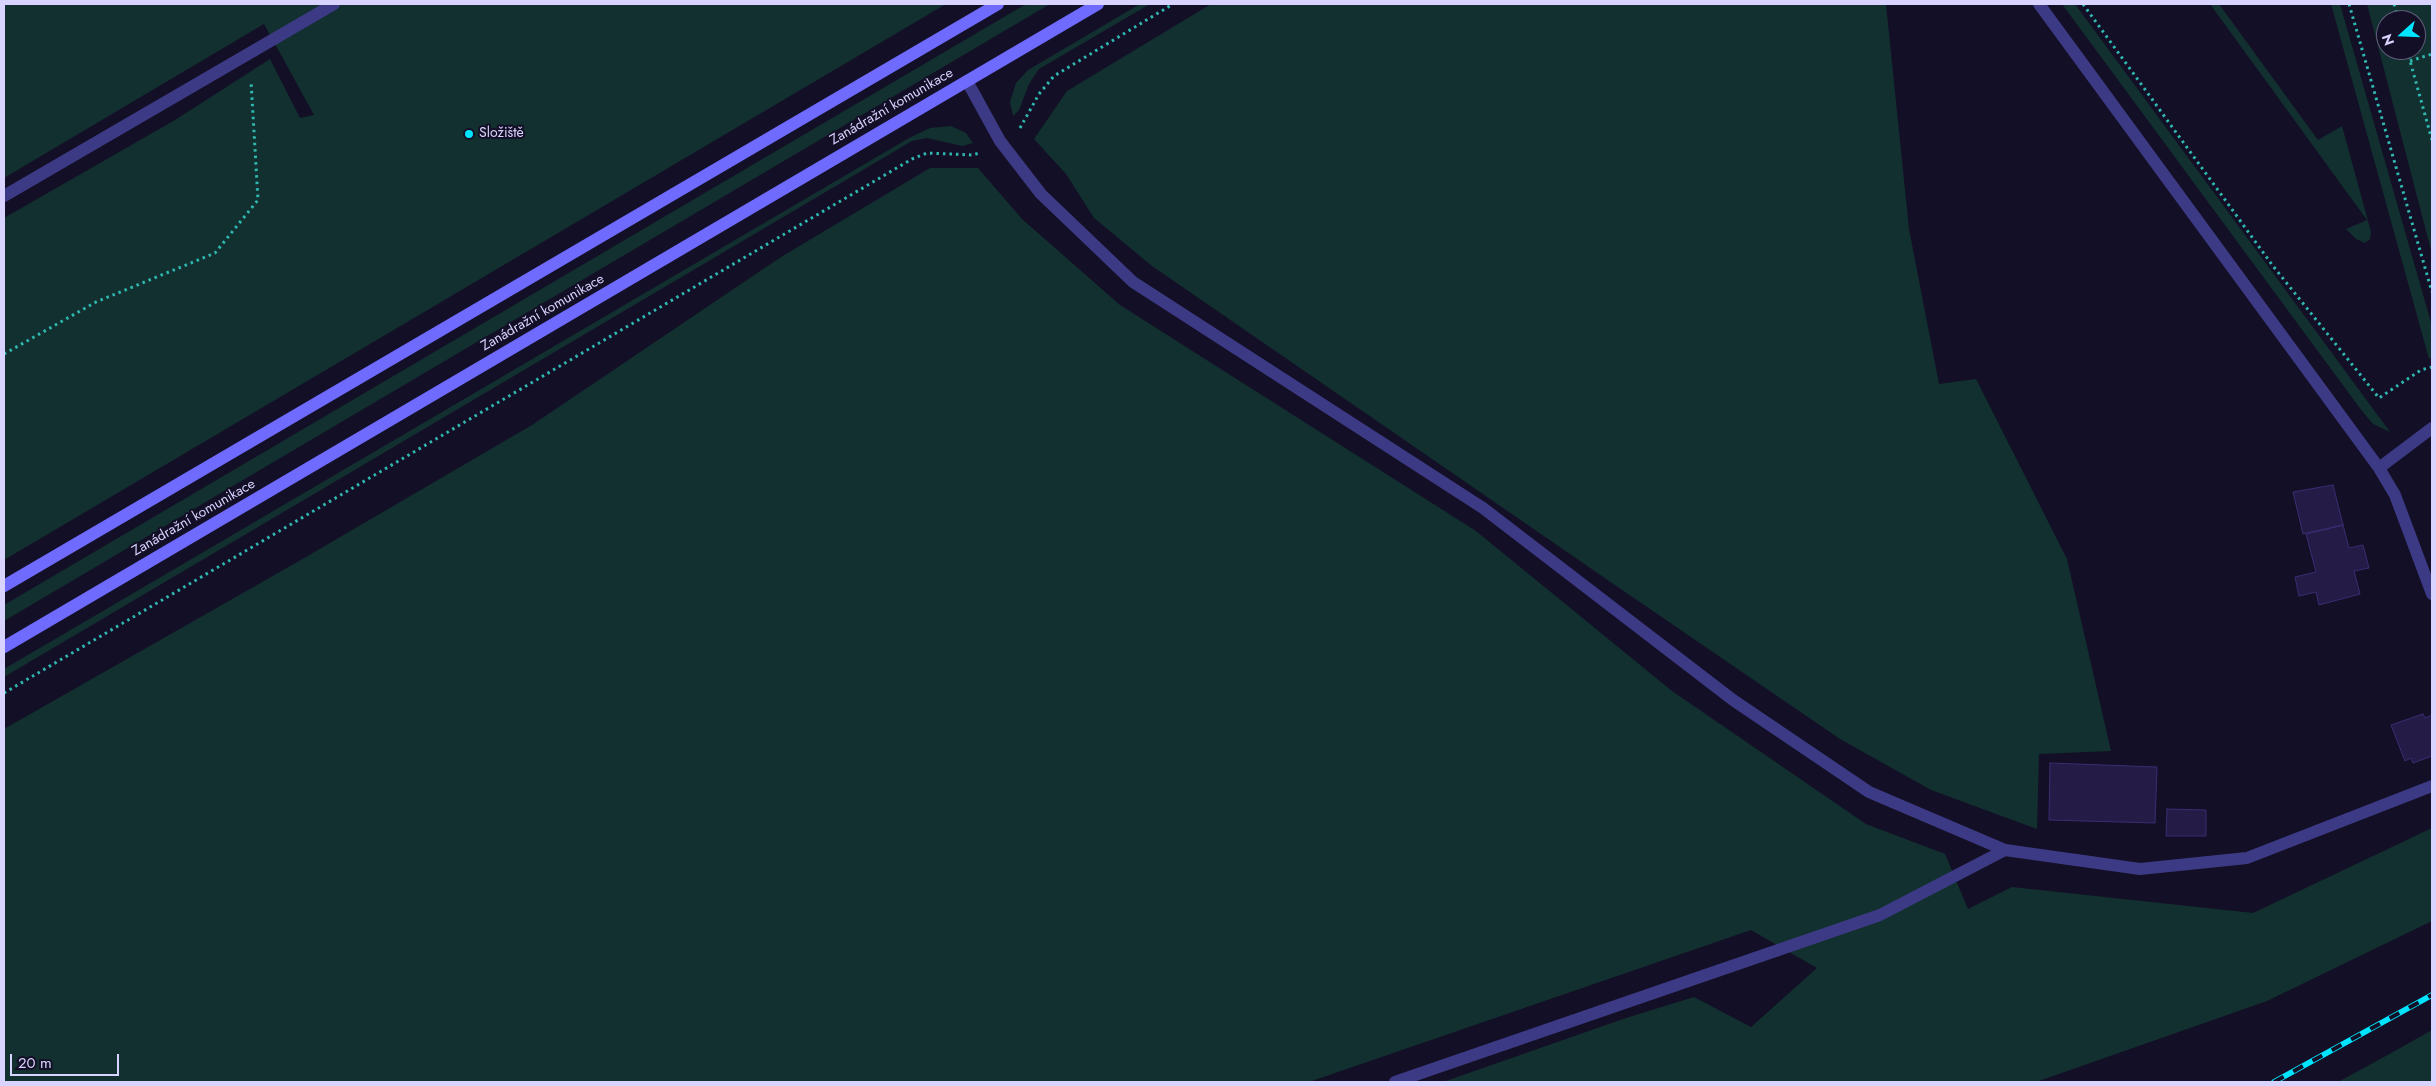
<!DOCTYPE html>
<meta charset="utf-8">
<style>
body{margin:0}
#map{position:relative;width:2436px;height:1086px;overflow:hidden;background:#130f26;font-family:Jost,sans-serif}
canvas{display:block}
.frame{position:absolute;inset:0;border:5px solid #d9d4ff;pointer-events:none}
.north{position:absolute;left:2376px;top:10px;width:50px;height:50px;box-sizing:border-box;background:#130f26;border:1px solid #625e7d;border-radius:50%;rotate:250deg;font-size:14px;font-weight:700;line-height:20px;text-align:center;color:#d9d4ff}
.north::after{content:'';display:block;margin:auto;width:18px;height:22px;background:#00e5ff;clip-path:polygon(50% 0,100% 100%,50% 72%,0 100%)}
.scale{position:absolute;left:10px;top:1054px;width:109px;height:22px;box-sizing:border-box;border:2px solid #d9d4ff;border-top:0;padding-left:6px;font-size:15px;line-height:18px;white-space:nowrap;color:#d9d4ff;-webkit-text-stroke:4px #130f26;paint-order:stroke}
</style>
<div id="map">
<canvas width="2436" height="1086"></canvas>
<div class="frame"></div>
<div class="north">N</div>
<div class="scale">20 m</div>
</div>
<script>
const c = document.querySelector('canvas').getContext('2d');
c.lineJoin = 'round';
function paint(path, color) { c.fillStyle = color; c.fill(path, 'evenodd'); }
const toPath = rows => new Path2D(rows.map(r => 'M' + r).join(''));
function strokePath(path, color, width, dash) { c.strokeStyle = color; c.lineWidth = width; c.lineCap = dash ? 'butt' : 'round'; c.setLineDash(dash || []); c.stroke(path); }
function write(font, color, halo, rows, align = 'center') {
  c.font = font + ' Jost,sans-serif'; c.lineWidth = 4; c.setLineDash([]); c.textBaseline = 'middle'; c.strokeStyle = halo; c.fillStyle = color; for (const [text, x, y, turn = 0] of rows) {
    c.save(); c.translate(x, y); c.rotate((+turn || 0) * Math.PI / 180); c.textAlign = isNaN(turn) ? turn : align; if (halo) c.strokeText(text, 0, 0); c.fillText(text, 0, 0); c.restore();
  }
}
const green = toPath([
 [4,4,946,4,4,560,4,218,175,120,270,59,300,118,314,115,264,24,4,178],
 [1026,4,1050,4,4,621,4,605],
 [1140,4,1150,4,1039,69,1029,84,1019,110,1013,116,1010,102,1016,83,1028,70],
 [1211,4,1886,4,1909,229,1939,384,1976,379,2067,559,2111,751,2039,754,2037,829,1931,790,1840,739,1612,583,1152,266,1094,218,1066,174,1034,139,1067,91],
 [2062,4,2075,4,2390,432,2373,424,2362,411],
 [2210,4,2219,4,2318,140,2342,126,2371,232,2370,239,2365,243,2356,239,2346,229,2367,220],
 [2331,4,2340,4,2432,326,2432,357,2429,359],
 [2367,4,2432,4,2432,254],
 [2386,20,2416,20,2416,50,2386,50],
 [951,126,966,133,973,143,962,146,927,138,912,141,4,677,4,669,909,138,930,128],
 [930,168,978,168,1022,219,1120,305,1476,531,1672,691,1866,824,1945,854,1968,909,2012,887,2253,913,2432,828,2432,921,2267,1001,2036,1082,1443,1082,1626,1018,1694,997,1751,1027,1817,968,1751,930,1309,1082,4,1082,4,729,299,561,532,425,781,257],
 [2432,1030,2432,1082,2338,1082,2393,1052]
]);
const building = toPath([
 [2333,485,2343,525,2303,534,2293,492,2333,485],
 [2343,525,2349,548,2363,545,2369,568,2354,571,2360,594,2319,605,2316,592,2299,596,2295,577,2316,572,2306,534,2343,525],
 [2423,714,2425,718,2432,715,2432,756,2413,763,2411,758,2405,761,2391,725,2423,714],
 [2050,763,2157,767,2155,823,2049,820,2050,763],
 [2167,809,2206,810,2206,836,2166,836,2167,809]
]);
const path = toPath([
 [2083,4,2273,266,2379,398,2421,370,2432,367],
 [2349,4,2432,292],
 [2394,4,2399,20],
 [2407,50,2432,140],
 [2410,61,2432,54],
 [1020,128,1039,94,1054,76,1173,4],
 [4,354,96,302,215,253,258,200,251,81],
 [4,693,912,159,927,153,973,155,979,153]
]);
const lane = toPath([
 [4,196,334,4],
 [1395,1082,1880,915,2005,850]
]);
const street = toPath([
 [2039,4,2379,468,2395,495,2432,594],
 [967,81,1000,141,1041,194,1133,282,1483,508,1733,700,1869,792,2005,850,2140,869,2247,858,2432,786],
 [2379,468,2432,428]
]);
const secondary = toPath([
 [4,586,998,4],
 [4,647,1098,4]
]);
const rail = toPath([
 [2274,1082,2432,995]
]);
const markers = [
 [469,134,5,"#00e5ff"]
];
const streetNames = [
 ["Zanádražní komunikace",892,107,-30],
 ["Zanádražní komunikace",543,313,-30],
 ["Zanádražní komunikace",194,518,-30]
];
const poiNames = [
 ["Složiště",479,134]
];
paint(green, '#12302f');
paint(building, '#241b47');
strokePath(building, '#3b2d73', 1);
strokePath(path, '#2fb8b0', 3, [2.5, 4]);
strokePath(lane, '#3d3a85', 12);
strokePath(street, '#3d3a85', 12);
strokePath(secondary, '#6f6bff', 12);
strokePath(rail, '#00e5ff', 5.5);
strokePath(rail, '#130f26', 4, [11]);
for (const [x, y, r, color] of markers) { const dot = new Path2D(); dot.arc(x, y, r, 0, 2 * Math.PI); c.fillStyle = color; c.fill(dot); strokePath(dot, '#130f26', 2); }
write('14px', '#d9d4ff', '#130f26', streetNames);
write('14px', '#d9d4ff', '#130f26', poiNames, 'left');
</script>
